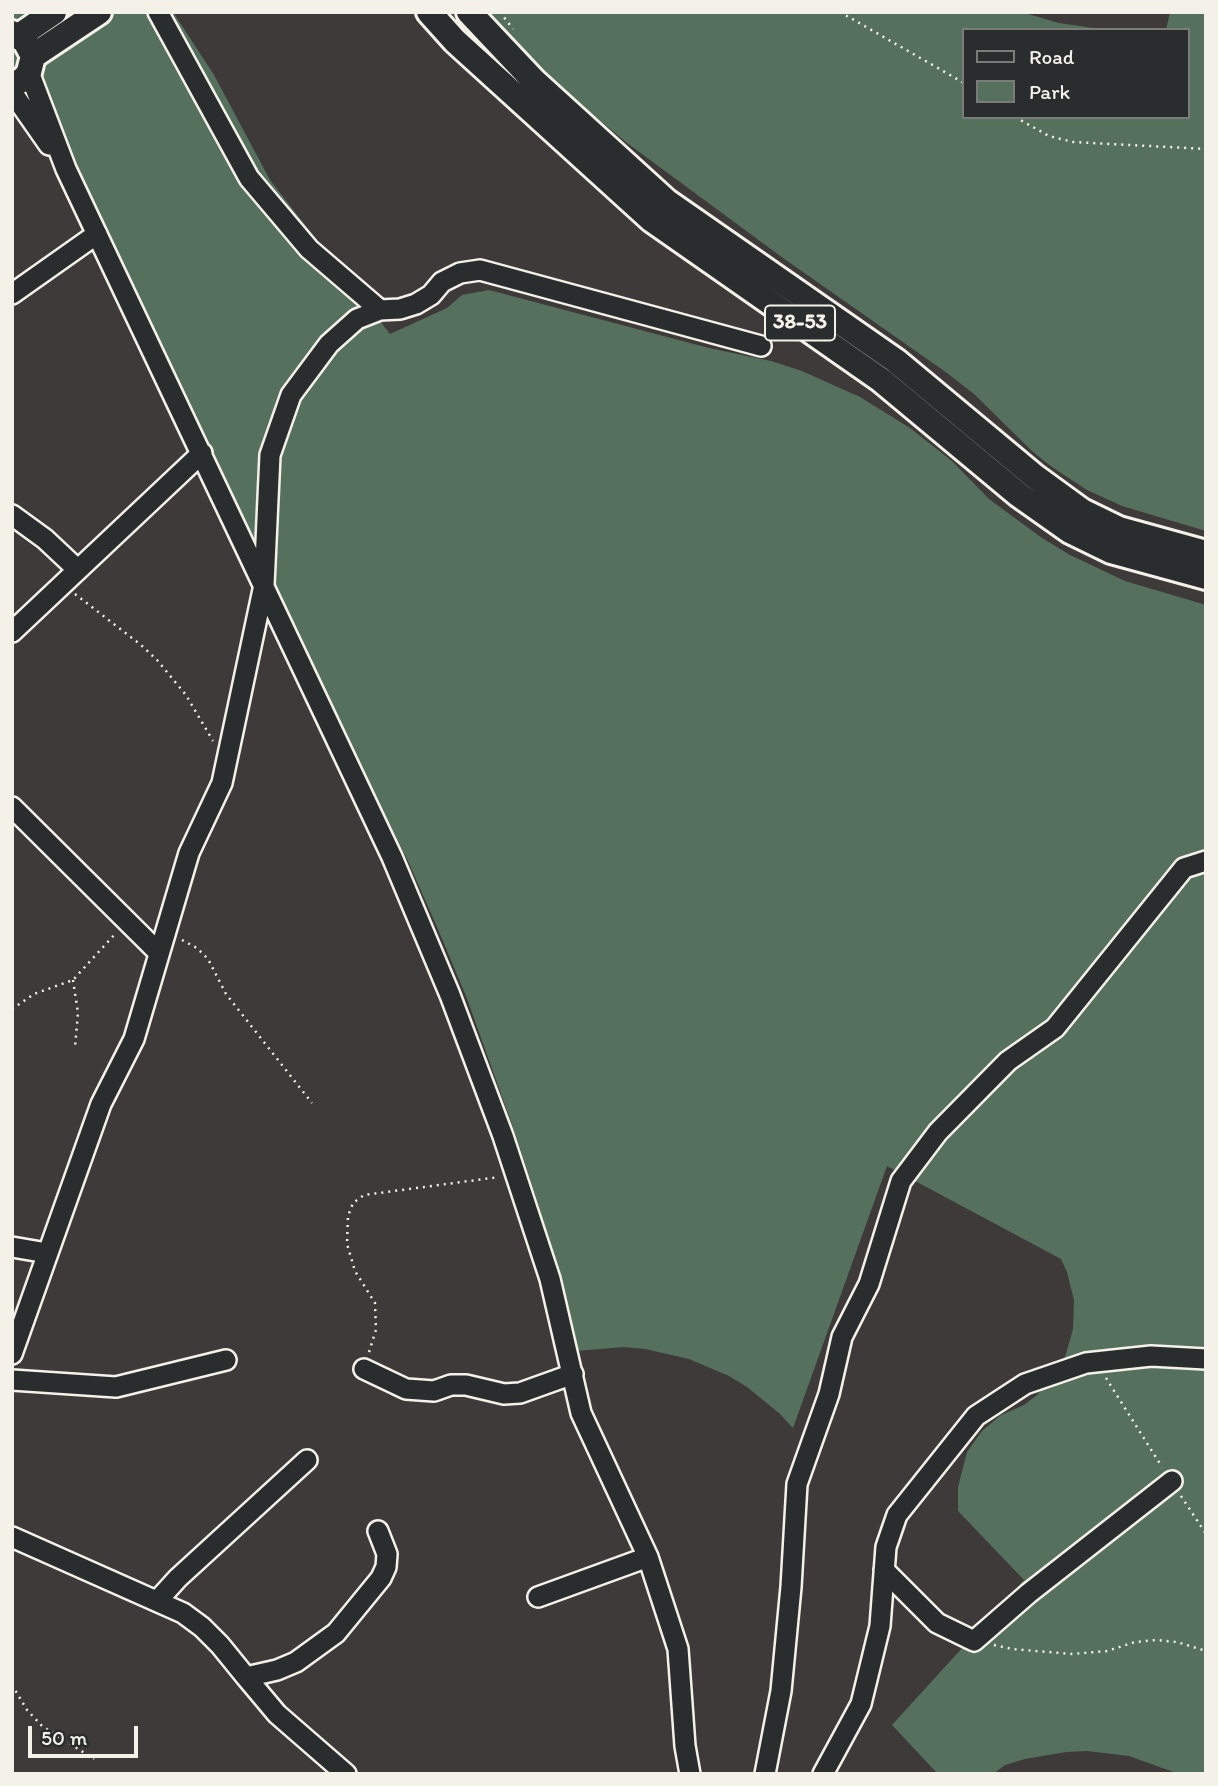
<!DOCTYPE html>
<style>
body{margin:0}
#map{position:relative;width:1218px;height:1786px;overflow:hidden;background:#3d3a39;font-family:Itim,sans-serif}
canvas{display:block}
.frame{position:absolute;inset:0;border:14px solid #f4f1e8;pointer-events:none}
.legend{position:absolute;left:962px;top:28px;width:228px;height:91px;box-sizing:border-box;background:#2a2d2e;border:2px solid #7b7b78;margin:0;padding:9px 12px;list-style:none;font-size:21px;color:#f4f1e8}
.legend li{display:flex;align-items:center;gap:14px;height:35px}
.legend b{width:35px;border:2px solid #7b7b78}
.scale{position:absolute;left:28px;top:1726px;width:110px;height:32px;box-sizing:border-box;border:4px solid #f4f1e8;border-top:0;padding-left:9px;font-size:21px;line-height:24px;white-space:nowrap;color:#f4f1e8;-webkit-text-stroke:5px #2a2d2e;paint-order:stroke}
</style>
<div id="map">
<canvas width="1218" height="1786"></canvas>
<div class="frame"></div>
<ul class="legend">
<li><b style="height:9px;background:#2a2d2e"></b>Road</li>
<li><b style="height:19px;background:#56705e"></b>Park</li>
</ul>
<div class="scale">50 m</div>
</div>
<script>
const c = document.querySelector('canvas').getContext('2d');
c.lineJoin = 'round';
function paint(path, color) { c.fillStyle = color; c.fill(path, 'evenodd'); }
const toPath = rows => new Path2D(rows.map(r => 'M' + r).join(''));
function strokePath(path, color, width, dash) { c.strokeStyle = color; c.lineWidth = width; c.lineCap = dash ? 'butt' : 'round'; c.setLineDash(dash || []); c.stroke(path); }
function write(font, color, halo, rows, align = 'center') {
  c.font = font + ' Itim,sans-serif'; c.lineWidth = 5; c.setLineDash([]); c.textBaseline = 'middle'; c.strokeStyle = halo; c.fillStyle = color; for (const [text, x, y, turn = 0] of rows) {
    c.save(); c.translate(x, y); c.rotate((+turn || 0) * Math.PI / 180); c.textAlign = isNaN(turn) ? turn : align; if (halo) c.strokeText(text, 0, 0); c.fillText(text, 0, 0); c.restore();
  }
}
const green = toPath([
 [12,12,173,12,214,75,270,180,390,334,447,308,462,295,489,290,709,348,771,361,802,371,860,397,910,428,952,461,989,499,1042,538,1070,555,1125,581,1206,605,1206,1774,1179,1774,1129,1756,1087,1751,1066,1752,1025,1759,1005,1765,993,1774,938,1774,892,1725,1024,1580,958,1511,958,1487,967,1452,982,1431,1001,1415,1024,1405,1037,1395,1057,1371,1065,1357,1073,1329,1074,1300,1067,1272,1061,1259,887,1166,793,1428,779,1413,747,1387,729,1376,689,1359,645,1349,623,1347,577,1351,539,1207,516,1136,466,996,437,927,407,859,12,81],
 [481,12,1021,12,1059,23,1107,30,964,30,964,117,1188,117,1188,30,1166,30,1170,12,1206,12,1206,531,1122,506,1087,490,1052,467,1033,452,974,394,947,373,783,258,627,143,569,95]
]);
const path = toPath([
 [500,12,513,29],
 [840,12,964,83],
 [1015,117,1049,136,1073,142,1206,149],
 [75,594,141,645,157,660,186,695,213,741],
 [182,940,197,948,208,959,226,994,312,1103],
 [73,980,78,1013,75,1047],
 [12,1009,34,994,73,980,115,934],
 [369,1352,376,1330,375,1303,355,1271,347,1244,348,1216,353,1203,364,1195,499,1177],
 [1106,1378,1162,1467],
 [1181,1496,1206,1534],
 [994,1645,1012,1649,1072,1654,1107,1651,1135,1642,1156,1640,1177,1642,1206,1651],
 [12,1685,27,1710,42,1726,94,1759]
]);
const minor = toPath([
 [158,12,249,178,309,249,380,310],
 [29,72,66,169,392,857,450,995,503,1136,550,1279,581,1413,648,1557,678,1649,685,1746,690,1774],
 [12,92,49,145],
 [12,294,97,234],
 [12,515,45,539,78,570],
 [12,632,202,453],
 [12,807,158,952],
 [12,1247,47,1253],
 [12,1354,101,1104,134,1039,189,853,222,783,264,585,270,455,291,395,329,344,357,319,380,310,400,309,416,304,431,295,442,282,460,273,480,270,761,346],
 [364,1369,406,1389,434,1391,451,1385,466,1385,504,1394,520,1393,573,1374],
 [12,1380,116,1387,226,1360],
 [12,1537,183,1613,202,1627,220,1645,246,1677,277,1670,296,1662,336,1633,381,1578,386,1567,387,1554,378,1531],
 [884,1570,937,1623,974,1641,1029,1593,1172,1481],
 [538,1597,648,1557],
 [158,1600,178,1578,307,1460],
 [246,1677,277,1714,346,1774],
 [765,1774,781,1691,791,1587,797,1484,829,1394,842,1337,869,1284,901,1181,938,1132,1008,1061,1055,1028,1184,868,1206,861],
 [823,1774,861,1704,880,1626,886,1547,897,1515,976,1416,1025,1384,1086,1363,1151,1356,1206,1359]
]);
const major = toPath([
 [429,12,455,41,652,220,881,380,1019,495,1070,531,1111,551,1206,577],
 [469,12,534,81,666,201,896,361,1034,476,1082,511,1119,529,1206,553],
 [12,33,25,41,33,56,29,72,24,79,12,85],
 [19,36,54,12],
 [33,56,99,12]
]);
const shields = [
 [800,323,70]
];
const shieldNames = [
 ["38-53",800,323]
];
paint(green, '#56705e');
strokePath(minor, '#f4f1e8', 24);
strokePath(major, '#f4f1e8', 30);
strokePath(path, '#f4f1e8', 2.5, [2, 5]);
strokePath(minor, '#2a2d2e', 19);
strokePath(major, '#2a2d2e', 24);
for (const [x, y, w] of shields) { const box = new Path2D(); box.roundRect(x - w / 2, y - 17.5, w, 35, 5); c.fillStyle = '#2a2d2e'; c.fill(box); strokePath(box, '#f4f1e8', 2); }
write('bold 21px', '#f4f1e8', null, shieldNames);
</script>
